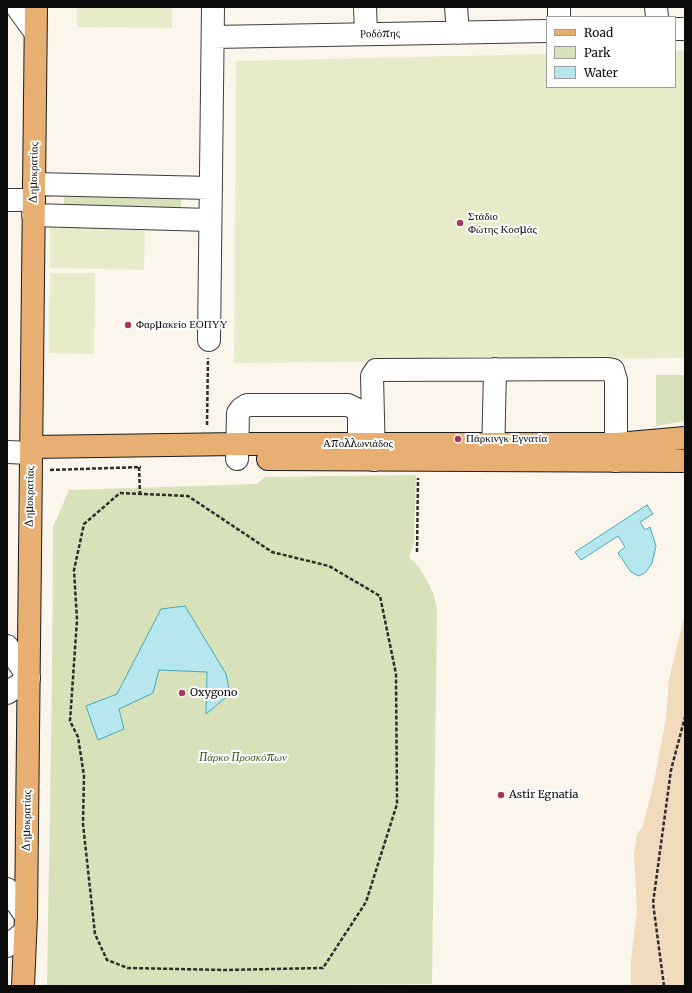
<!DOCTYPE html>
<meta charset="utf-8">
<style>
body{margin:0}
#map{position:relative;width:692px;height:993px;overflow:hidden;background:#fcf5eb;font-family:Merriweather,serif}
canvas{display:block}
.frame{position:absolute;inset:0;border:8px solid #0b0b0b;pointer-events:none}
.legend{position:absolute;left:546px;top:16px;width:130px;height:72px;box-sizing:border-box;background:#fff;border:1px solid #9d9d9d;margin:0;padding:5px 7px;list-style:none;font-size:12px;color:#0b0b0b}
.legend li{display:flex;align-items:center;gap:8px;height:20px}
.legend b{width:20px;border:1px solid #9d9d9d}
</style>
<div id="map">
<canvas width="692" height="993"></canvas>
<div class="frame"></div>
<ul class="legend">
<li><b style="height:5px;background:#e7af71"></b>Road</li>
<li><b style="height:11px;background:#d8e2ba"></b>Park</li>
<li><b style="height:11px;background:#b6e6ee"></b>Water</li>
</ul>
</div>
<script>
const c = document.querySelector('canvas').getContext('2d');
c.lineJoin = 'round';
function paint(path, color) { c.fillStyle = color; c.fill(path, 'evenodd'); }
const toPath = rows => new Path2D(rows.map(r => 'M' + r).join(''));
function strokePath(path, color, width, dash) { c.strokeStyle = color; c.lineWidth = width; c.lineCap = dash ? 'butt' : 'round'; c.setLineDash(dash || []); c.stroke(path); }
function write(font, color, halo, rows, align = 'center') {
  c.font = font + ' Merriweather,serif'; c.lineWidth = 4; c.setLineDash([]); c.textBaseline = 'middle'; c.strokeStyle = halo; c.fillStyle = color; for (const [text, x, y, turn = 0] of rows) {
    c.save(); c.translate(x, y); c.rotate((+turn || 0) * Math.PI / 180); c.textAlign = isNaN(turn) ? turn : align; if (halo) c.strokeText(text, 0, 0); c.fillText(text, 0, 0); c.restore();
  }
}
const green = toPath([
 [64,194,181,198,181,210,64,206],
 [656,375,685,375,685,421,656,426],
 [416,475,414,543,409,557,419,567,426,579,434,595,437,611,432,984,47,986,52,682,53,527,69,490,257,484,265,477]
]);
const sand = toPath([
 [685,613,685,986,631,986,631,961,637,910,634,854,637,834,643,826,654,782,666,718,669,679]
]);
const pitch = toPath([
 [77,7,172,7,172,28,77,27],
 [685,50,685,358,234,363,236,61,547,54,547,87,675,87,675,51],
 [50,225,145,227,144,270,50,268],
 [50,273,95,273,94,354,49,353]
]);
const water = toPath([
 [647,505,653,514,640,522,645,530,650,527,656,546,652,563,646,572,639,576,631,572,618,553,625,547,618,536,581,560,575,552,647,505],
 [185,606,226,674,230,694,206,714,207,672,159,670,153,693,119,709,124,729,98,740,86,706,117,694,161,609,185,606]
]);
const path = toPath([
 [207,425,208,358],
 [139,467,140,494],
 [50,470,141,467],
 [120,493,188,496,272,552,329,566,380,596,396,674,397,804,366,902,323,968,227,970,128,968,107,960,95,934,83,824,84,776,78,737,70,721,77,620,74,570,84,524,120,493],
 [417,552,418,478],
 [664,986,653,903,671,770,685,717]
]);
const minor = toPath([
 [17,7,35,32],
 [365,7,366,34],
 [456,7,458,33],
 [559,7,559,17],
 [656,7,657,17],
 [675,29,685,29],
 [213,37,547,31],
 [34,184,211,188],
 [7,200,34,200],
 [33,215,210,220],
 [209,340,213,7],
 [7,452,31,453],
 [237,459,238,413,241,409,247,405,348,405,356,409,359,415,359,443],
 [374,460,372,376,376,370,608,369,613,370,616,380,616,461],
 [493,460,495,369],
 [7,646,29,678,7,693],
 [7,889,26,916],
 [7,946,25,932]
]);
const major = toPath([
 [31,447,238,444,617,444,685,438],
 [268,459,685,461],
 [23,986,26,916,36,7]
]);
const markers = [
 [460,223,4,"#a93556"],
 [128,325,4,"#a93556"],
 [458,439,4,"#a93556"],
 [182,693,4,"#a93556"],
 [501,795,4,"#a93556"]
];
const streetNames = [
 ["Ροδόπης",380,34,-1],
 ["Δημοκρατίας",34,173,-89],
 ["Απολλωνιάδος",358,444],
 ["Δημοκρατίας",30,497,-89],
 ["Δημοκρατίας",27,821,-89]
];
const poiNames = [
 ["Στάδιο",468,217],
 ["Φώτης Κοσμάς",468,230],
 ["Φαρμακείο ΕΟΠΥΥ",136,325],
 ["Πάρκινγκ Εγνατία",466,439],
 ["Oxygono",190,693],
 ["Astir Egnatia",509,795]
];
const parkNames = [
 ["Πάρκο Προσκόπων",243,758]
];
paint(green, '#d8e2ba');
paint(sand, '#f2dabd');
paint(pitch, '#e7ebca');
paint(water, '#b6e6ee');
strokePath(water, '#46a8bb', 1);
strokePath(minor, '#3e3e3e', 24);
strokePath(major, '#1c1c1c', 24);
strokePath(path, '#2d2d2d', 2.5, [4, 2]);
strokePath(minor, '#fff', 22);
strokePath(major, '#e7af71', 22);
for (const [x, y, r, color] of markers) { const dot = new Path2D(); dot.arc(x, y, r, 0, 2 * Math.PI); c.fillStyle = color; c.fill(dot); strokePath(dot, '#fff', 1.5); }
write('11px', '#0b0b0b', '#fff', streetNames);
write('11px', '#0b0b0b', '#fff', poiNames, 'left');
write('italic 11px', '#3c5a24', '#fff', parkNames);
</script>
